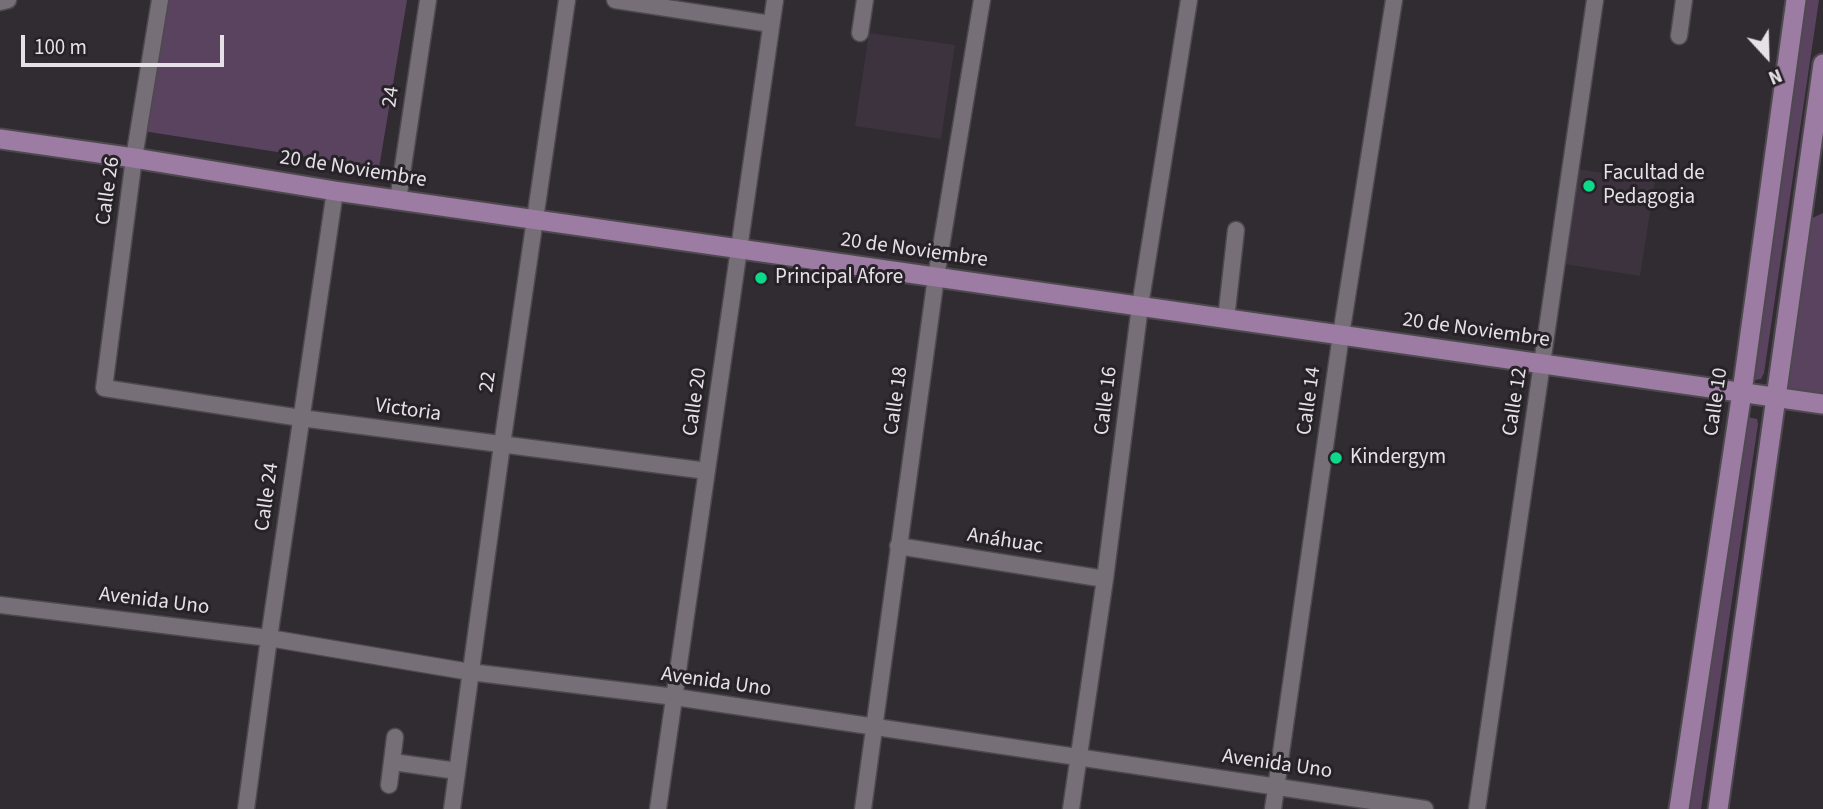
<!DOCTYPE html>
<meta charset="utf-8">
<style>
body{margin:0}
#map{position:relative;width:1823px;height:809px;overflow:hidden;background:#312b32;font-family:"Source Sans 3",sans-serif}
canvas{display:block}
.north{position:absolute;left:1732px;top:21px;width:70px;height:70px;-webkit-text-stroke:5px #272228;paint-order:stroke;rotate:158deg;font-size:19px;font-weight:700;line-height:28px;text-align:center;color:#e5e1e6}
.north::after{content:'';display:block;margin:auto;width:24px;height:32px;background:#e5e1e6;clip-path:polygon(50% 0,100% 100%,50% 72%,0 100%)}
.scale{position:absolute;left:21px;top:35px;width:203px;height:32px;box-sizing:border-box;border:4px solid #e5e1e6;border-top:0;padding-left:9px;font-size:21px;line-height:24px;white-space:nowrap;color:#e5e1e6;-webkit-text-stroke:5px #272228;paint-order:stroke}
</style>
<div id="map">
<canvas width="1823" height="809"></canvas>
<div class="north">N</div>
<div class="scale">100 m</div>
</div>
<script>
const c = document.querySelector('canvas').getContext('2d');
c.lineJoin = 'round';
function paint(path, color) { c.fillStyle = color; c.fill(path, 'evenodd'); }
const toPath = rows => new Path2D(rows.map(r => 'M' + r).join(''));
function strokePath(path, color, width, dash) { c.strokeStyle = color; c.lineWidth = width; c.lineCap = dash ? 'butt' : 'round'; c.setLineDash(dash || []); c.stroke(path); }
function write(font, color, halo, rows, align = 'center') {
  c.font = font + ' "Source Sans 3",sans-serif'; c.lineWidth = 6; c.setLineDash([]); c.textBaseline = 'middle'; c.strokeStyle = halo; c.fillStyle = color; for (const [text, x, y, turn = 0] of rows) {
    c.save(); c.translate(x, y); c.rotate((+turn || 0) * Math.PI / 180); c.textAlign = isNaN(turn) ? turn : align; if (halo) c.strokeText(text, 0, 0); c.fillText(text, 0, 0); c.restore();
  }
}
const built = toPath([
 [869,33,955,45,941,139,855,126],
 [1578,169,1655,181,1640,276,1564,264]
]);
const green = toPath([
 [162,0,407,0,379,168,143,131],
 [1805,0,1819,0,1764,373,1761,379,1755,380,1752,379],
 [1823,213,1823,402,1781,396,1810,219],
 [1748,417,1757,419,1758,424,1701,809,1685,809]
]);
const minor = toPath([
 [160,0,134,158,104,388,301,418,707,471],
 [615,0,771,24],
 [0,2,8,0],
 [860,33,865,0],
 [1679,36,1684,0],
 [398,200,428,0],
 [1226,319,1236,230],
 [898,546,1105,579],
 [0,605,269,638,470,672,675,697,1425,809],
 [393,762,457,771],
 [389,785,395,737],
 [246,809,269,638,335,191],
 [452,809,502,445,567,0],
 [658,809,775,0],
 [863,809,936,277,982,0],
 [1071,809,1105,579,1140,306,1189,0],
 [1273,809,1341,335,1394,0],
 [1477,809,1595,0]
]);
const major = toPath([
 [0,139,134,158,335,191,1823,404],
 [1679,809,1742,392,1796,0],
 [1718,809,1823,64]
]);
const markers = [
 [1589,186,7,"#0cd98a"],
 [761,278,7,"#0cd98a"],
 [1336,458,7,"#0cd98a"]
];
const streetNames = [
 ["24",392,97,-82],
 ["20 de Noviembre",353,170,9],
 ["Calle 26",109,191,-82],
 ["20 de Noviembre",914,251,8],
 ["20 de Noviembre",1476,331,8],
 ["22",489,382,-82],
 ["Calle 18",897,401,-82],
 ["Calle 16",1107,401,-83],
 ["Calle 14",1310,401,-82],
 ["Calle 20",696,402,-82],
 ["Calle 12",1516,402,-81],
 ["Calle 10",1717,402,-82],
 ["Victoria",408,411,8],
 ["Calle 24",268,497,-82],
 ["Anáhuac",1005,542,9],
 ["Avenida Uno",154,602,7],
 ["Avenida Uno",716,683,8],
 ["Avenida Uno",1277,765,8]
];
const poiNames = [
 ["Facultad de",1603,174],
 ["Pedagogia",1603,198],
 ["Principal Afore",775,278],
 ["Kindergym",1350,458]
];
paint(built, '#3c333f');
paint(green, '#5a435f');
strokePath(minor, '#4e494f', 19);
strokePath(major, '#4e494f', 23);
strokePath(minor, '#766f77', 16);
strokePath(major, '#9d7ca4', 19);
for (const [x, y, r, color] of markers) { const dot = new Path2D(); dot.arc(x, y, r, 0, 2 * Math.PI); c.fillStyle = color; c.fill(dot); strokePath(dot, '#272228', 2.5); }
write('21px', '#e5e1e6', '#272228', streetNames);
write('21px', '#e5e1e6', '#272228', poiNames, 'left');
</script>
